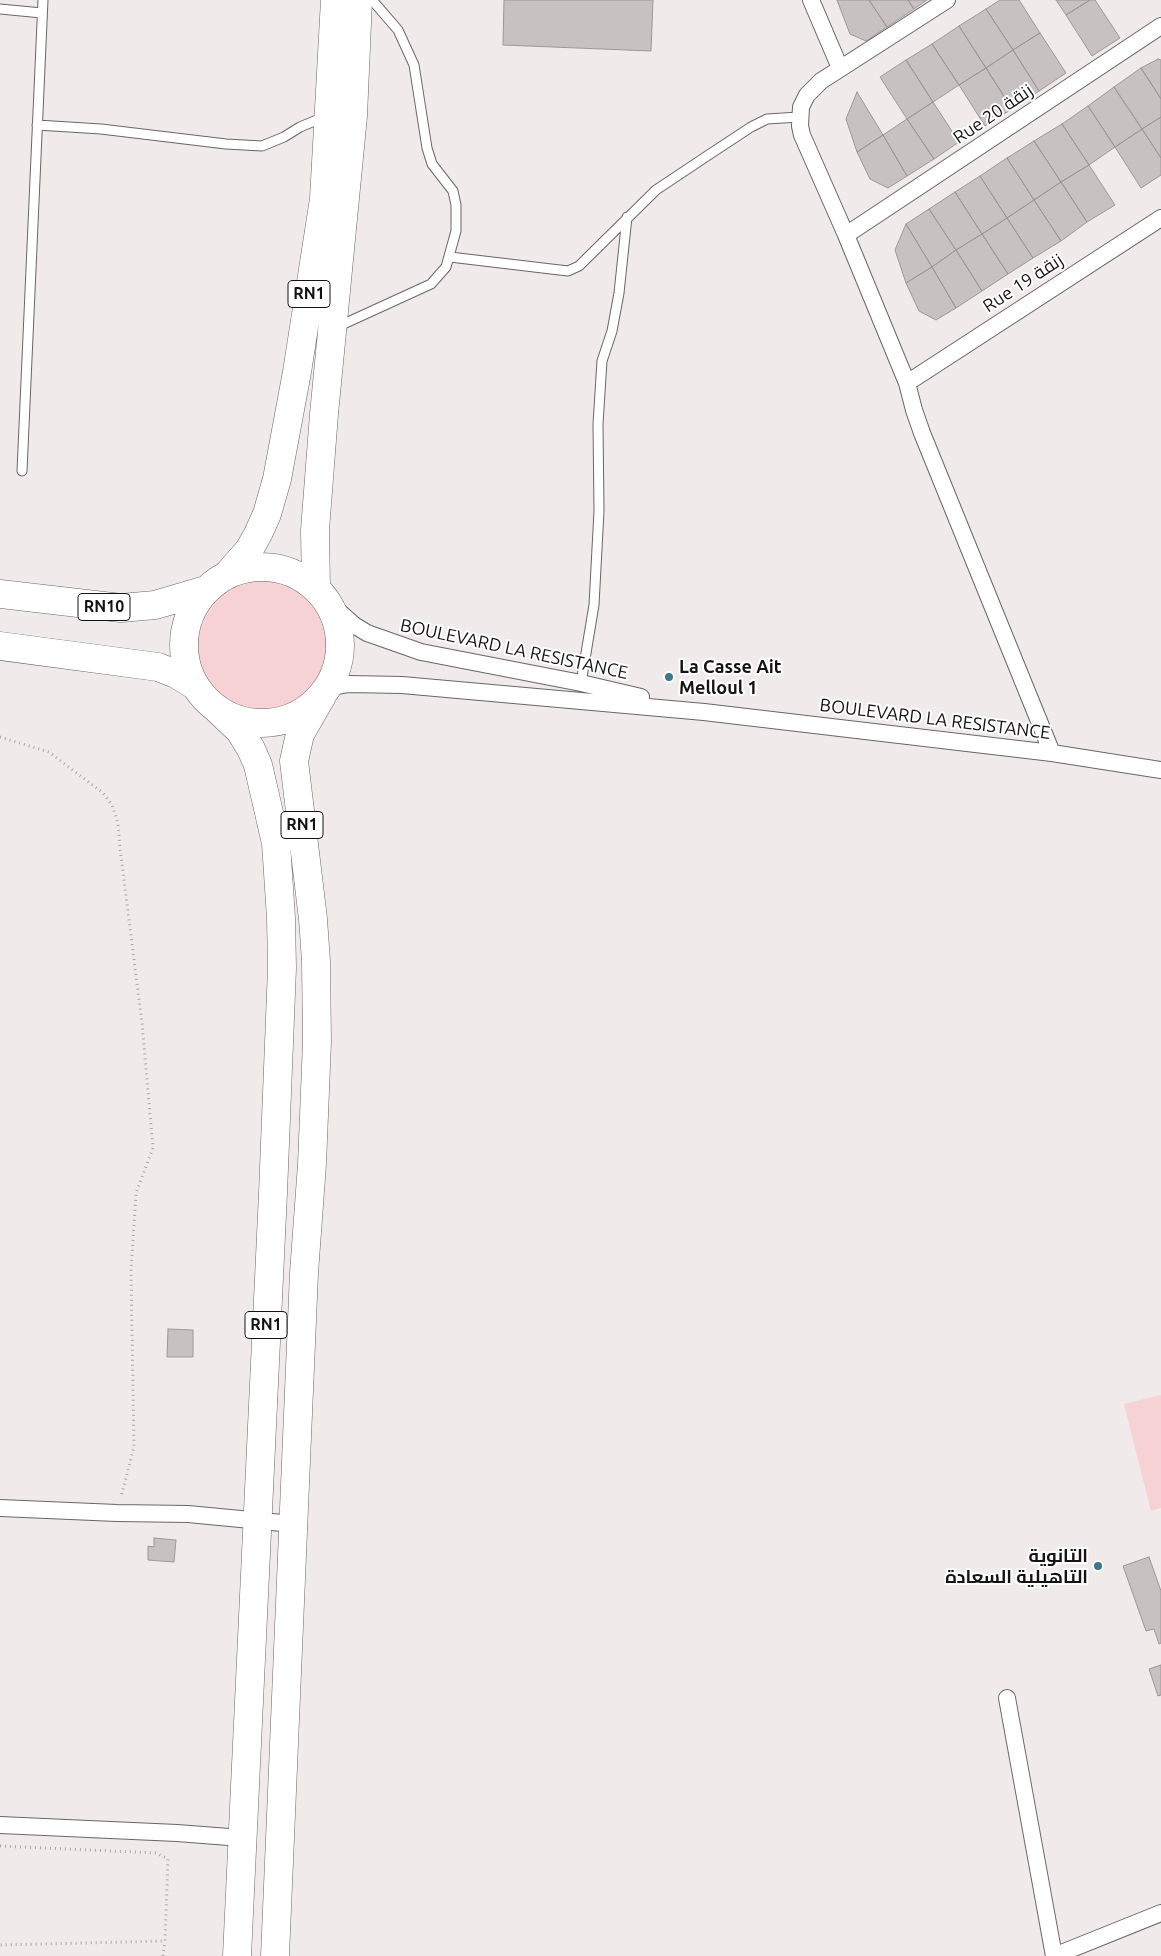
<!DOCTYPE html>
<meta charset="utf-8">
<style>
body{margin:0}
canvas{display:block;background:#f1eaea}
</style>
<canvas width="1161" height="1956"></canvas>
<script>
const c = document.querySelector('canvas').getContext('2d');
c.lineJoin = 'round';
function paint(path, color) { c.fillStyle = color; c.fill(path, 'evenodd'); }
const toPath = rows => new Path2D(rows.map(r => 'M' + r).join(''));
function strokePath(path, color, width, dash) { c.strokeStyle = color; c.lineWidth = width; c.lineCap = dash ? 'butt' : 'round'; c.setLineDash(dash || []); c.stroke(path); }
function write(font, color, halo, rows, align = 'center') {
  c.font = font + ' Ubuntu,Cairo,sans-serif'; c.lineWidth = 4; c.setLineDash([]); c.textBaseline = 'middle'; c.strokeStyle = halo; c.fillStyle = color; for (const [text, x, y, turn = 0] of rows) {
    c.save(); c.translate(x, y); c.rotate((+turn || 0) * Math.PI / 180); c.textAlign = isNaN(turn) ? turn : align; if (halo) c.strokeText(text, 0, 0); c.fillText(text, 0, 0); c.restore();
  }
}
const green = toPath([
 '193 645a69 69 0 1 1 138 0a69 69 0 1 1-138 0Z',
 [1161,1395,1161,1508,1151,1511,1124,1404]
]);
const building = toPath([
 [504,0,653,0,651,51,503,45,504,0],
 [837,0,869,0,887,27,866,41,850,34,837,0],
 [869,0,908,0,914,9,887,27,869,0],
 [908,0,927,0,914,9,908,0],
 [1000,0,1019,0,1040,33,1013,50,986,9,1000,0],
 [1056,0,1090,0,1066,15,1056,0],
 [1090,0,1095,0,1120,38,1092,56,1066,15,1090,0],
 [986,9,1013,50,986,68,959,26,986,9],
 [959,26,986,68,959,85,932,44,959,26],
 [1040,33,1066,73,1039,91,1013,50,1040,33],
 [932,44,959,85,933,102,906,60,932,44],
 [1013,50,1039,91,1012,109,986,68,1013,50],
 [1158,59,1161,60,1161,99,1141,68,1158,59],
 [906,60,933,102,907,119,880,77,906,60],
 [986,68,1012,109,985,126,959,85,986,68],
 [1141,68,1161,99,1161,117,1142,129,1114,87,1141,68],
 [1114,87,1142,129,1115,147,1088,106,1114,87],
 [857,92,883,135,857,152,846,119,857,92],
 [933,102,959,142,934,159,907,119,933,102],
 [1088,106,1115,147,1089,165,1062,124,1088,106],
 [1161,117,1161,158,1142,129,1161,117],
 [907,119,934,159,907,176,883,135,907,119],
 [1062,124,1089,165,1061,182,1034,141,1062,124],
 [1142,129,1161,158,1161,175,1141,188,1115,147,1142,129],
 [883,135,907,176,888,188,870,179,857,152,883,135],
 [1034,141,1061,182,1034,200,1007,158,1034,141],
 [1007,158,1034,200,1007,218,980,176,1007,158],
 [1089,165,1115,205,1087,222,1061,182,1089,165],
 [980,176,1007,218,982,234,955,192,980,176],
 [1061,182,1087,222,1061,241,1034,200,1061,182],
 [955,192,982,234,956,250,929,209,955,192],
 [1034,200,1061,241,1033,258,1007,218,1034,200],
 [929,209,956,250,932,267,906,224,929,209],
 [1007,218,1033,258,1008,274,982,234,1007,218],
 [906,224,932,267,906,283,895,250,906,224],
 [982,234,1008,274,982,291,956,250,982,234],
 [956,250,982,291,956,308,932,267,956,250],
 [932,267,956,308,936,320,919,311,906,283,932,267],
 [168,1329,193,1330,193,1357,167,1357,168,1329],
 [154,1538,176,1540,174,1562,148,1560,148,1546,154,1547,154,1538],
 [1149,1557,1161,1591,1161,1643,1159,1644,1154,1629,1146,1631,1123,1566,1149,1557],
 [1161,1665,1161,1695,1158,1696,1149,1669,1161,1665]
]);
const path = toPath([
 [0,737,49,752,103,793,112,805,118,823,120,848,142,1023,153,1148,136,1193,131,1271,134,1447,121,1497],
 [0,1846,156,1853,168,1859,165,1941,0,1945],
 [163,1956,165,1941]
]);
const service = toPath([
 [0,9,42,13],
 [37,125,101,129,226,144,262,146,284,137,300,127,324,117],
 [450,257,568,271,579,266,656,190,707,156,751,127,767,119,799,117],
 [337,327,431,284,446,267,456,231,456,205,453,191,432,164,427,148,414,65,398,30,372,0],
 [22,471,43,0],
 [581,683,594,605,599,511,598,424,602,361,612,331,619,293,627,217]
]);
const minor = toPath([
 [811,0,840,68],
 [947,0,821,81,807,95,801,107,800,126,802,135,846,235,907,383,914,410,922,433,1052,753],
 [846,235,1161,26],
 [907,383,1161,218],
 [327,601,354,625,367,633,421,652,581,683,641,697],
 [328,688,348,684,402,685,704,712,1052,753,1161,770],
 [0,1508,117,1513,188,1514,293,1524],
 [1007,1698,1054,1956],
 [0,1825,177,1833,242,1838],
 [1054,1956,1161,1913]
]);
const trunk = toPath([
 '184 645a78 78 0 1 1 156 0a78 78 0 1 1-156 0Z',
 [228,574,249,550,258,534,267,514,277,479,297,372,324,199,335,0],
 [316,588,315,530,324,414,353,116,358,0],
 [0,594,121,608,155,605,206,590],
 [0,646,158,667,176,674,194,685],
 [217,709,240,731,251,749,258,765,276,843,281,918,282,968,273,1193,237,1956],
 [275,1956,304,1273,312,1164,317,1042,316,961,313,919,294,761,300,734,322,696]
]);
const markers = [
 [669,677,5,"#3c798f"],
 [1098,1566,5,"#3c798f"]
];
const shields = [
 [309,294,42],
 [104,607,52],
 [302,825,42],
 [266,1325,42]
];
const shieldNames = [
 ["RN1",309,294],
 ["RN10",104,607],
 ["RN1",302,825],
 ["RN1",266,1325]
];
const streetNames = [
 ["Rue 20 زنقة",993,114,-34],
 ["Rue 19 زنقة",1023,283,-33],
 ["BOULEVARD LA RESISTANCE",514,649,12],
 ["BOULEVARD LA RESISTANCE",935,719,7]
];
const poiNames = [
 ["La Casse Ait",679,667],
 ["Melloul 1",679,688],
 ["التانوية",1088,1556,"right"],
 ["التاهيلية السعادة",1088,1577,"right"]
];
paint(green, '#f7d2d4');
paint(building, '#c8c1c1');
strokePath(building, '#9e9797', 1);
strokePath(service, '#6b6565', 11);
strokePath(minor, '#6b6565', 18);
strokePath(trunk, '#6b6565', 29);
strokePath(path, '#aba6a6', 3, [1, 4]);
strokePath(service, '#fff', 9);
strokePath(minor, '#fff', 16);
strokePath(trunk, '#fff', 28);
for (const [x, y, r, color] of markers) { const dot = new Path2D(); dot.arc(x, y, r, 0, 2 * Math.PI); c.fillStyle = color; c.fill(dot); strokePath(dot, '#fff', 2); }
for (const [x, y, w] of shields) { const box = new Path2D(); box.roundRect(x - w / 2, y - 13.5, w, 27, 4); c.fillStyle = '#fff'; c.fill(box); strokePath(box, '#141212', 1); }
write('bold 16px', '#141212', null, shieldNames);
write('18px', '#141212', '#fff', streetNames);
write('bold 18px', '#141212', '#fff', poiNames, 'left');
</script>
